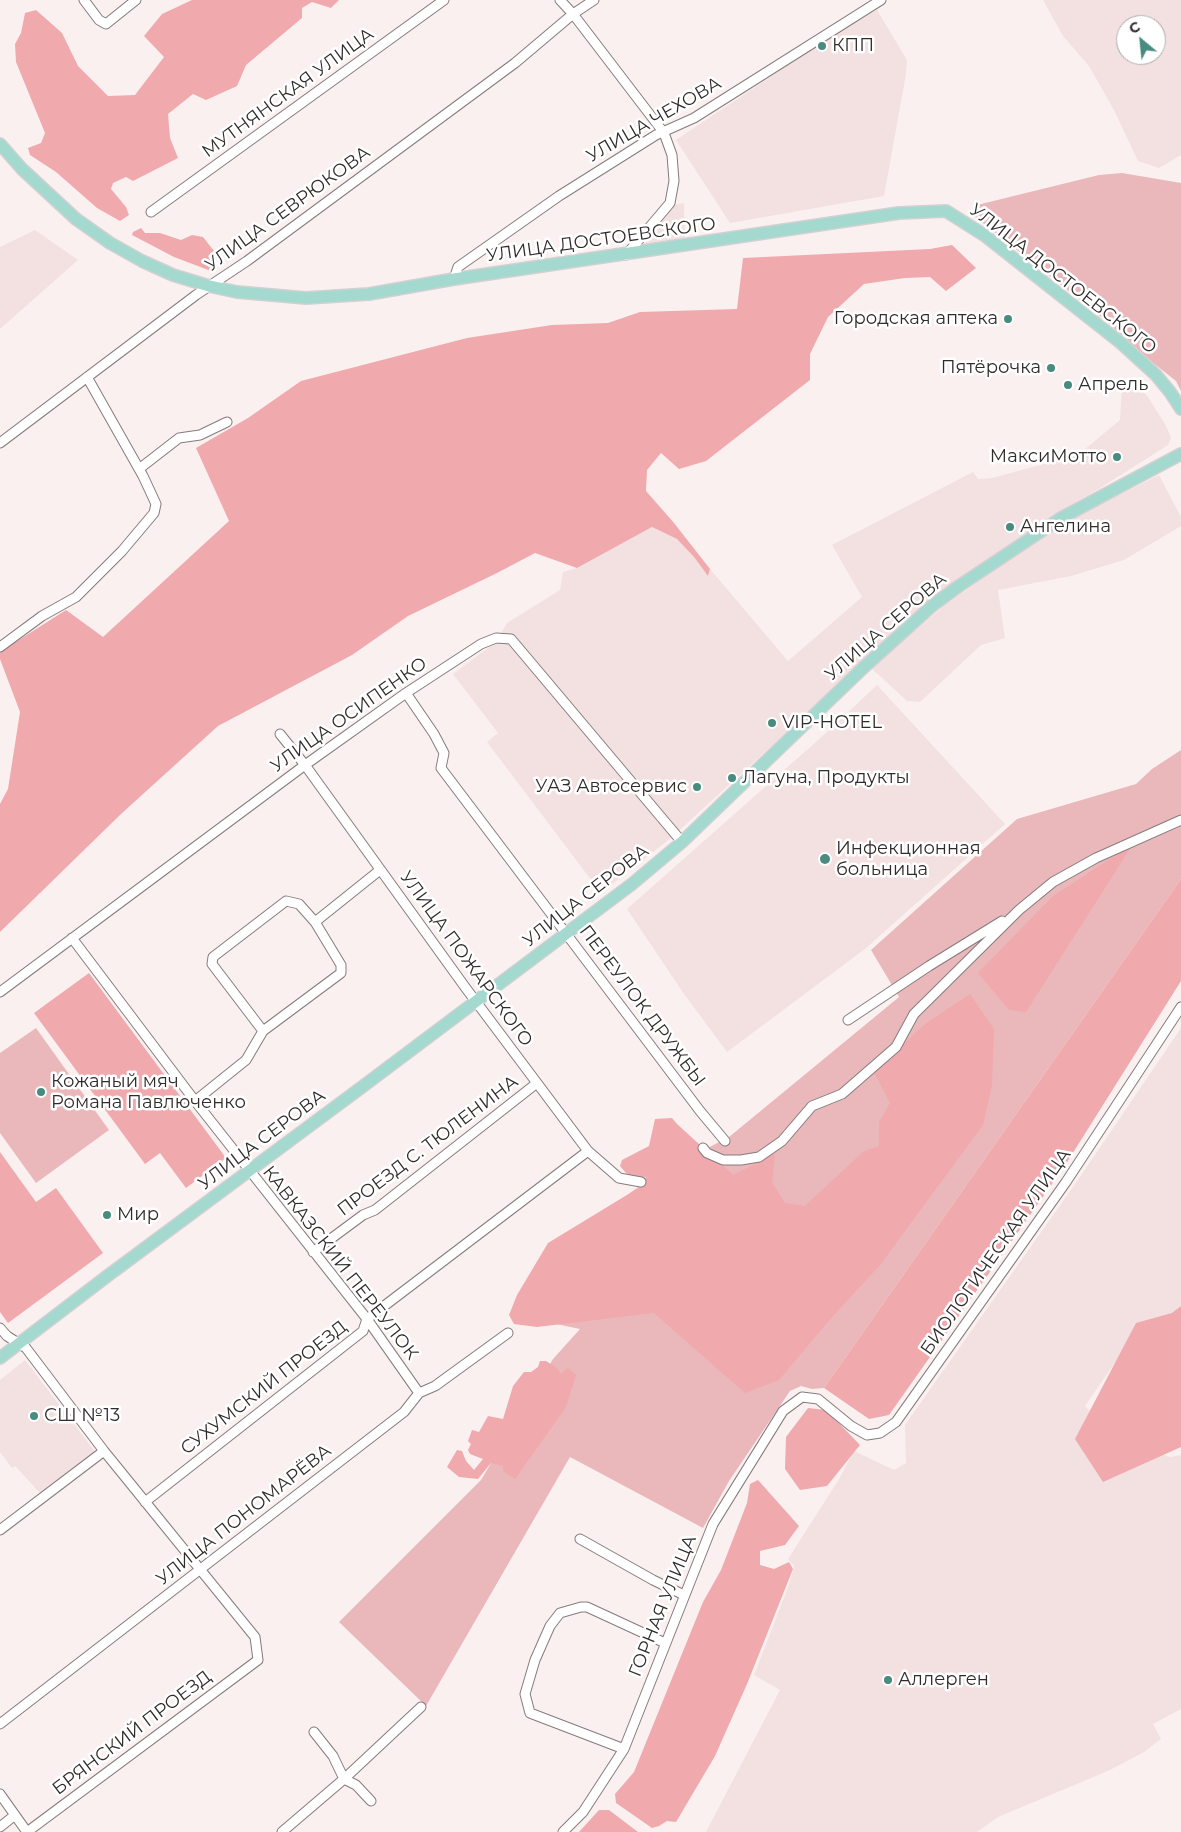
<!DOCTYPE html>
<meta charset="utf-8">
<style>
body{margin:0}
#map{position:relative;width:1181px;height:1832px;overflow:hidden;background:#fbf0f0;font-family:Montserrat,sans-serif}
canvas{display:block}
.north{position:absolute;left:1116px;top:15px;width:50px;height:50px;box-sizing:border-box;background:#fff;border:1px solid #acabab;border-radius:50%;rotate:332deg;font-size:14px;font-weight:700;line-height:20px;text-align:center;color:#302c2c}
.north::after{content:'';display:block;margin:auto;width:18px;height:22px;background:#488b7f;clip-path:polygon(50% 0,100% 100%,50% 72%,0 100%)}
</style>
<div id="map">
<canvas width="1181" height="1832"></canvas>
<div class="north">С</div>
</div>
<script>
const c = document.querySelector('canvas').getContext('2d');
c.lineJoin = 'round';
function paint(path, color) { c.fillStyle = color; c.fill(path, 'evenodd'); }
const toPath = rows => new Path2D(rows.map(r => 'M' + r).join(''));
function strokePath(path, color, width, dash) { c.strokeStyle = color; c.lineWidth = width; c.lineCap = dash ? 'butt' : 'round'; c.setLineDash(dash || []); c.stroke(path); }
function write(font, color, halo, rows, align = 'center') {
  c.font = font + ' Montserrat,sans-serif'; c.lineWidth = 5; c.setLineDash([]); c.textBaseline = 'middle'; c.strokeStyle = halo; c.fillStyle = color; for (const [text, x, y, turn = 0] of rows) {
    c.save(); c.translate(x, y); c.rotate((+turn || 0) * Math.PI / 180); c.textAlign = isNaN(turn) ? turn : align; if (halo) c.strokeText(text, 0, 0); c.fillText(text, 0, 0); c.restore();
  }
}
const built = toPath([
 [1043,0,1181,0,1181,155,1159,168,1138,161,1114,110,1089,66,1063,36],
 [1126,25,1156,25,1156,55,1126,55],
 [877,10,907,60,906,74,884,196,730,223,676,140,818,45],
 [684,203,685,238,646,243,645,238,674,205],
 [35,230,78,260,0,329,0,247],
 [1130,377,1148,397,1165,424,1171,437,1168,445,1097,490,1061,510,951,584,920,610,671,838,601,893,487,742,498,733,453,674,496,642,507,623,560,590,563,572,577,568,652,527,677,539,694,557,708,576,710,569,788,661,862,597,832,545,973,472,978,479,992,478,1078,455,1120,420,1122,388],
 [1159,475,1181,517,1181,526,1124,560,1071,576,998,590,1005,638,981,645,920,702,907,701,871,668,945,605,1056,527],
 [877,685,1005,824,865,949,727,1052,684,994,627,909,826,733],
 [1181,1028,1181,1313,1141,1325,1085,1406,1119,1440,1170,1457,1181,1455,1181,1709,1153,1724,1161,1739,1144,1752,1110,1770,998,1817,977,1832,706,1832,780,1690,754,1675,789,1585,794,1566,788,1559,839,1479,854,1451,894,1470,906,1463,905,1425,1080,1177],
 [25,1360,96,1453,41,1494,15,1466,12,1468,0,1452,0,1380]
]);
const green = toPath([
 [1122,173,1181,183,1181,391,1176,381,1152,362,1094,311,974,216,973,212,977,205,1099,175],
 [1181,750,1181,879,824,1388,812,1389,801,1386,790,1391,729,1481,703,1528,570,1457,426,1706,339,1622,481,1480,553,1359,580,1329,518,1316,550,1251,655,1175,729,1137,899,997,871,950,1017,819,1136,784,1152,769],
 [36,1028,109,1130,36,1183,0,1133,0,1053]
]);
const forest = toPath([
 [192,0,339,0,331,8,312,2,302,8,302,18,246,65,237,86,206,100,193,94,168,114,170,138,178,158,133,181,126,177,113,183,111,189,126,207,129,215,120,221,97,208,56,172,30,155,28,148,41,143,45,133,16,62,15,44,21,33,25,13,36,10,62,33,78,66,108,96,135,95,164,57,144,36,162,14],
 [141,228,145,233,160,233,181,240,192,235,203,237,214,251,208,256,213,266,211,271,174,257,132,235,133,232],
 [952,245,976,268,946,291,930,277,905,278,864,284,828,317,810,354,810,380,706,461,679,469,661,453,647,470,646,491,674,523,710,569,708,576,694,557,677,539,652,527,577,568,535,553,497,573,408,616,352,655,218,726,121,814,0,932,0,804,8,789,20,712,0,659,0,652,66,610,103,637,229,521,196,448,248,418,301,381,467,338,552,325,608,323,640,312,737,309,743,258,930,249],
 [1133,844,1026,1012,1009,1010,978,973,1053,896],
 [1181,879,1181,981,1064,1167,889,1415,869,1419,824,1388],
 [89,973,226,1158,186,1188,160,1153,145,1164,34,1013],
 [970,994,994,1029,992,1085,983,1125,880,1265,832,1317,779,1380,745,1393,654,1313,537,1327,514,1324,509,1315,517,1295,548,1243,640,1187,646,1177,635,1179,626,1173,620,1166,622,1160,649,1146,655,1119,672,1118,677,1124,733,1175,775,1154,772,1182,785,1203,805,1206,864,1151,879,1146,879,1122,890,1103,874,1072,925,1024],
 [0,1152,36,1202,56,1188,103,1253,8,1323,0,1312],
 [1181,1306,1181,1447,1103,1482,1075,1439,1136,1323,1172,1313],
 [540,1361,546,1361,557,1368,561,1374,568,1368,576,1375,566,1407,515,1479,503,1471,503,1466,491,1463,478,1479,459,1477,447,1467,457,1450,462,1451,466,1461,474,1470,483,1459,470,1454,468,1450,471,1444,468,1441,472,1430,479,1432,488,1416,503,1419,513,1386,524,1372,531,1372,538,1367],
 [808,1408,826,1410,860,1445,827,1486,800,1490,785,1469,786,1437],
 [758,1480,799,1526,785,1545,760,1551,760,1565,774,1569,789,1562,793,1569,747,1684,715,1756,676,1822,667,1821,659,1826,652,1828,616,1803,615,1794,634,1772,703,1602,721,1570,747,1503,750,1484],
 [599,1810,609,1810,638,1832,579,1832]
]);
const minor = toPath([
 [84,0,99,20,106,24,136,0],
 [560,0,573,14,664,133,672,155,674,181,670,203,626,255],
 [151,212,444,0],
 [454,279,458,267,559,196,656,135,694,118,881,0],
 [0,443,196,295,247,261,515,63,573,14,594,0],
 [139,469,179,438,200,435,227,422],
 [0,647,42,616,76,597,122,551,154,513,156,504,143,476,87,377],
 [406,693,434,734,444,753,441,768,700,1111,725,1141],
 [280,734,305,765,465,987,588,1151,619,1178,641,1182],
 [72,938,195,1101,367,1319,419,1393],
 [0,992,305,765,406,693,481,644,496,638,511,639,682,842],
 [848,1020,929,966,1002,921],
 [263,1031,212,964,213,957,286,901,299,904,315,922],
 [195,1101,246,1060,263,1031,341,973,341,965,315,922,380,870],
 [703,1148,707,1153,723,1160,741,1160,759,1157,782,1141,812,1106,842,1094,896,1047,914,1014,1019,910,1053,882,1096,858,1181,820],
 [313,1252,363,1215,375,1210,537,1083],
 [0,1328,7,1336,26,1348,104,1451,255,1637,258,1660,27,1832,0,1794],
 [145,1502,363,1331,367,1319,588,1151],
 [0,1530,104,1451],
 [580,1539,653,1580,684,1595],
 [0,1724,404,1412,419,1393,435,1386,508,1333],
 [314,1732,333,1756,344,1779,356,1785,371,1801],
 [624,1749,530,1713,525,1694,535,1660,550,1626,560,1613,581,1607,587,1607,665,1643],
 [0,1827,15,1815],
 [282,1832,344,1779,421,1707],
 [563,1832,583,1812,624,1749,713,1524,783,1411,802,1397,818,1399,851,1426,867,1435,880,1433,896,1422,1066,1182,1181,1007]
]);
const major = toPath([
 [0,144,22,169,76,219,110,243,142,261,173,275,209,286,237,292,306,298,369,294,454,279,899,213,946,211,984,235,1121,343,1156,375,1170,392,1181,409],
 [0,1358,106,1277,362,1087,632,884,682,842,863,668,933,605,959,586,1061,518,1181,454]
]);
const markers = [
 [822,46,5,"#488b7f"],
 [1008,319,5,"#488b7f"],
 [1051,368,5,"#488b7f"],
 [1068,385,5,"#488b7f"],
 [1117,457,5,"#488b7f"],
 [1010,527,5,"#488b7f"],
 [772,723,5,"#488b7f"],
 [732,778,5,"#488b7f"],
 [697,787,5,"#488b7f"],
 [825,859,6,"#488b7f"],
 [41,1092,5,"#488b7f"],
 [107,1215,5,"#488b7f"],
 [34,1416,5,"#488b7f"],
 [888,1680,5,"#488b7f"]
];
const poiNames = [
 ["КПП",832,46],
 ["Городская аптека",998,319,"right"],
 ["Пятёрочка",1041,368,"right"],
 ["Апрель",1078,385],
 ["МаксиМотто",1107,457,"right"],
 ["Ангелина",1020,527],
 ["VIP-HOTEL",782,723],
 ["Лагуна, Продукты",742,778],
 ["УАЗ Автосервис",687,787,"right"],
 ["Инфекционная",836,849],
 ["больница",836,870],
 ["Кожаный мяч",51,1082],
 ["Романа Павлюченко",51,1103],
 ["Мир",117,1215],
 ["СШ №13",44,1416],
 ["Аллерген",898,1680]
];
const streetNames = [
 ["МУТНЯНСКАЯ УЛИЦА",288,93,-36],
 ["УЛИЦА ЧЕХОВА",654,120,-30],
 ["УЛИЦА СЕВРЮКОВА",288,209,-36],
 ["УЛИЦА ДОСТОЕВСКОГО",601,240,-8],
 ["УЛИЦА ДОСТОЕВСКОГО",1063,279,38],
 ["УЛИЦА СЕРОВА",886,627,-41],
 ["УЛИЦА ОСИПЕНКО",349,715,-35],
 ["УЛИЦА СЕРОВА",586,896,-38],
 ["УЛИЦА ПОЖАРСКОГО",466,959,54],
 ["ПЕРЕУЛОК ДРУЖБЫ",642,1006,53],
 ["УЛИЦА СЕРОВА",262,1140,-37],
 ["ПРОЕЗД С. ТЮЛЕНИНА",428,1146,-37],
 ["БИОЛОГИЧЕСКАЯ УЛИЦА",996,1252,-55],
 ["КАВКАЗСКИЙ ПЕРЕУЛОК",340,1263,52],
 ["СУХУМСКИЙ ПРОЕЗД",264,1388,-38],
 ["УЛИЦА ПОНОМАРЁВА",244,1515,-38],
 ["ГОРНАЯ УЛИЦА",663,1606,-68],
 ["БРЯНСКИЙ ПРОЕЗД",132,1733,-37]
];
paint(built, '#f3e0e0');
paint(green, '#eab8ba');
paint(forest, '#f0a9ad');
strokePath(minor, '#857c7c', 11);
strokePath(major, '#d1d1d1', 14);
strokePath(minor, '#fff', 9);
strokePath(major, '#a3d9cf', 11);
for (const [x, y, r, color] of markers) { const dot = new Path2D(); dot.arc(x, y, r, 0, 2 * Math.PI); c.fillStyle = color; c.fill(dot); strokePath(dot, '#fff', 2); }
write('18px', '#302c2c', '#fff', poiNames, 'left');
write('18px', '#302c2c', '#fff', streetNames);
</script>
